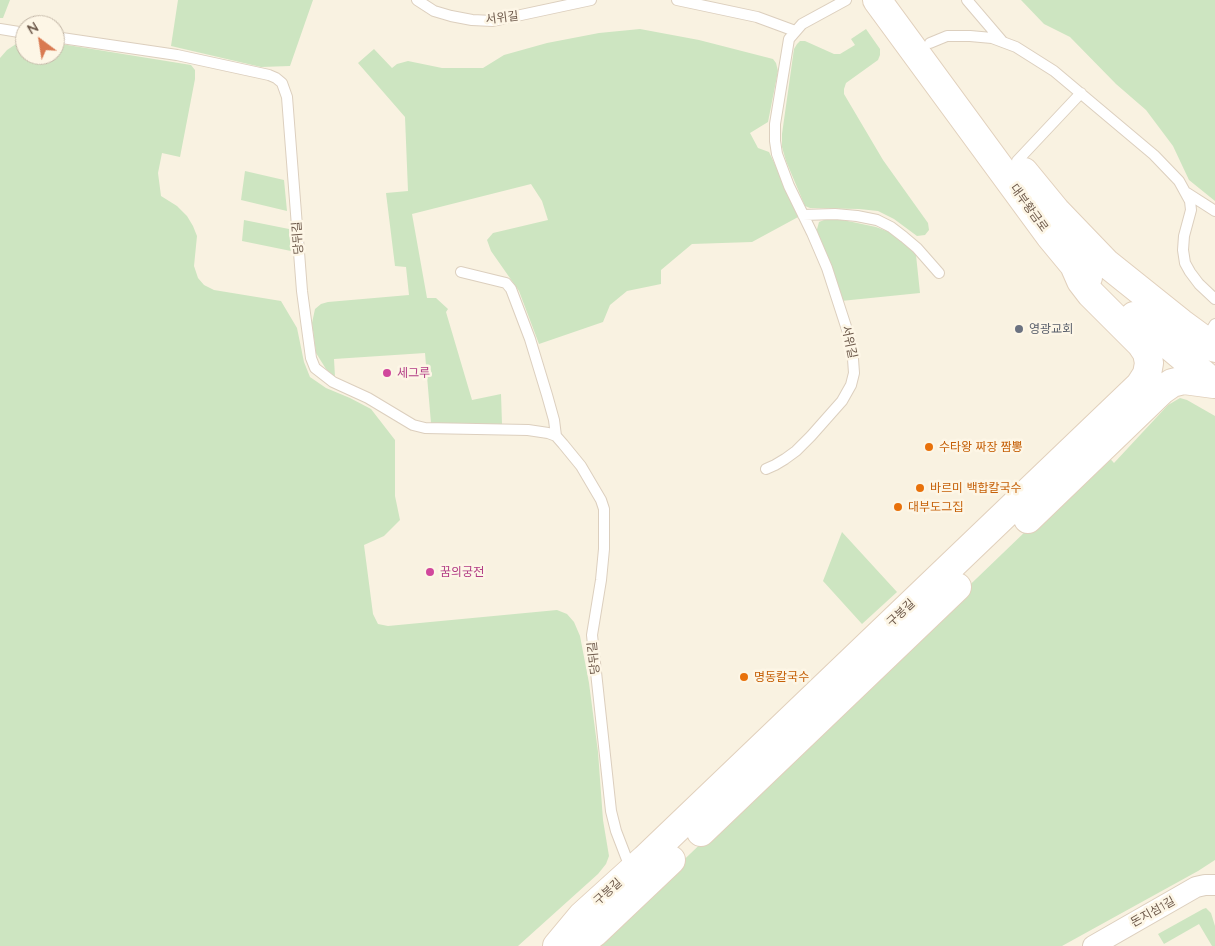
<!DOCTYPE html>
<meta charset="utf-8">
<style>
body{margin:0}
#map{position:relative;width:1215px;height:946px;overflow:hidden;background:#f9f2e1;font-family:Quicksand,sans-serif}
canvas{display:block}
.north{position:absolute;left:15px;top:15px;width:50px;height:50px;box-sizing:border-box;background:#fdf6e6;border:1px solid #c4b8a8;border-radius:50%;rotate:329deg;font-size:14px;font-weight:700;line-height:20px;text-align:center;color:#6e5a4b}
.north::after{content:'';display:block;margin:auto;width:18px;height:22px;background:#d97a51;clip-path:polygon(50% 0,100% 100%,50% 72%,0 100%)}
</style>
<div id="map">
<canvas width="1215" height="946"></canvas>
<div class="north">N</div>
</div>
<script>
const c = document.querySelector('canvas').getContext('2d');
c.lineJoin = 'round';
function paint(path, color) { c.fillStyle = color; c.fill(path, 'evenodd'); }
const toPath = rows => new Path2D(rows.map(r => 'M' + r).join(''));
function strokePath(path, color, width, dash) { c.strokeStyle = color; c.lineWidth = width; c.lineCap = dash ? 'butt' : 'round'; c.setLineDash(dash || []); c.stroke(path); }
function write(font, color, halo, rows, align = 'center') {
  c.font = font + ' Quicksand,"Noto Sans KR",sans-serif'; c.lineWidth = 5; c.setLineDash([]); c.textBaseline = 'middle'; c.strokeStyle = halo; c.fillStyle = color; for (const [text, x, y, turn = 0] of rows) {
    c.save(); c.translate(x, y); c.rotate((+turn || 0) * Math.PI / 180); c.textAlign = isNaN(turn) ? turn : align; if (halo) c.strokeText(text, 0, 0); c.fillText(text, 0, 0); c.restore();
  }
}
const green = toPath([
 [0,0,10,0,3,18,0,18],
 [178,0,313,0,290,66,261,67,171,46],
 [1021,0,1215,0,1215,201,1189,180,1173,146,1146,110,1116,84,1070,37,1044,24],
 [640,29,699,40,773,59,776,63,778,71,768,122,750,133,758,148,769,152,800,216,752,242,692,244,661,270,661,284,627,291,610,305,603,322,539,344,519,291,491,251,487,240,493,233,548,220,542,201,531,184,412,214,427,298,436,298,448,309,446,312,472,400,501,394,502,424,453,425,431,423,425,353,334,359,335,377,326,369,316,353,312,323,315,309,321,304,328,302,409,295,406,267,395,266,386,193,408,191,405,117,358,63,374,49,392,68,397,64,408,61,442,68,483,68,504,55,547,43,599,33],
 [866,29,880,49,880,55,878,60,846,83,844,89,844,94,883,160,928,223,929,230,925,235,917,236,894,219,878,211,859,209,810,208,805,206,786,161,782,147,782,134,794,49,797,44,800,41,805,41,834,54,840,54,855,45,851,39],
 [19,42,25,42,25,55,55,55,55,43,191,65,195,70,195,79,180,157,162,153,158,173,161,196,177,206,187,216,193,226,197,236,194,266,198,278,204,285,214,290,281,301,297,328,304,362,310,377,326,388,350,398,371,409,395,440,395,496,400,520,384,536,364,545,373,614,378,624,388,626,557,610,567,614,574,622,580,636,589,683,598,752,603,820,609,856,606,864,598,874,518,946,0,946,0,58,7,50],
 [245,171,284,180,287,211,241,200],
 [244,220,289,229,291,251,242,241],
 [824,220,843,220,876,227,892,233,906,243,916,255,920,293,841,301,816,233,819,222],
 [1180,398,1187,400,1215,416,1215,860,1198,871,1062,946,592,946,639,903,1106,454,1114,463,1168,405],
 [842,532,897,592,862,624,823,581],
 [1206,908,1211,913,1215,926,1215,946,1212,946,1199,924,1164,944,1158,934,1203,909]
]);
const lane = toPath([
 [417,0,434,11,451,16,472,20,493,21,591,0],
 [677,0,757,17,795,31],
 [967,0,1002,41],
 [0,29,25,33],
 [55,37,177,55,269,75,276,78,282,83,287,97,302,291,311,358,315,368,333,382,368,398,413,425,425,428,528,430,548,433,556,436,563,444,581,466,601,500,604,509,604,549,601,580,592,635,611,811,616,831,631,870],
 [930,43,947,36,970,36,992,38,1016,47,1054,71,1154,155,1179,181,1190,201,1191,210,1184,236,1183,250,1185,263,1190,272,1199,284,1215,299],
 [1017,161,1081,93],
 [1187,193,1215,211],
 [803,215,835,214,857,216,877,220,891,227,904,237,917,248,939,273],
 [461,272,506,283,511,289,530,339,547,395,554,420,556,436],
 [1205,340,1215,324],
 [766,469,775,465,785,459,796,451,811,436,842,401,851,385,854,373,852,345,827,268,812,233,789,186,777,154,775,141,775,124,789,39,802,24,846,0]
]);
const street = toPath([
 [1093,946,1196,887,1205,885,1215,885]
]);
const secondary = toPath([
 [877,0,1050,236,1074,265,1088,277],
 [1024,172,1056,211,1106,263,1181,323,1215,348],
 [1134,316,1215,384],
 [1028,519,1162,390,1172,383,1184,380,1214,384],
 [701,832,957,587],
 [557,946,582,916,645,859,1140,385,1147,374,1149,363,1147,353,1141,344,1091,294,1081,281,1074,265],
 [576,946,594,933,671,860]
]);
const markers = [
 [1019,329,5,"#6b7280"],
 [387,373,5,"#d1479c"],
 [929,447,5,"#e8710a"],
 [920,488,5,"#e8710a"],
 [898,507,5,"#e8710a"],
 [430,572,5,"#d1479c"],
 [744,677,5,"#e8710a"]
];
const streetNames = [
 ["서위길",502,18,-7],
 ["대부황금로",1029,208,54],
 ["당뒤길",298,238,-94],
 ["서위길",849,342,78],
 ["구봉길",901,613,-43],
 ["당뒤길",594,658,-96],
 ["구봉길",608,892,-42],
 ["돈지섬1길",1153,912,-29]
];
const worshipNames = [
 ["영광교회",1029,329]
];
const hotelNames = [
 ["세그루",397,373],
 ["꿈의궁전",440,572]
];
const foodNames = [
 ["수타왕 짜장 짬뽕",939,447],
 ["바르미 백합칼국수",930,488],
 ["대부도그집",908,507],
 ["명동칼국수",754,677]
];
paint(green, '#cde5c1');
strokePath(lane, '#dccfbe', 12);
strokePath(street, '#dccfbe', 22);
strokePath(secondary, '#e1d0bc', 30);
strokePath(lane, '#fff', 10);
strokePath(street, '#fff', 20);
strokePath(secondary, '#fff', 28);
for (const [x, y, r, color] of markers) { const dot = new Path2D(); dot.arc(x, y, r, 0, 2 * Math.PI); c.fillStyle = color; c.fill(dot); strokePath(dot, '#fdf6e6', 2); }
write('12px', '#6e5a4b', '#fdf6e6', streetNames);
write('12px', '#5b616d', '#fdf6e6', worshipNames, 'left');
write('12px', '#b23c85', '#fdf6e6', hotelNames, 'left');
write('12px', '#c56008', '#fdf6e6', foodNames, 'left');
</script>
